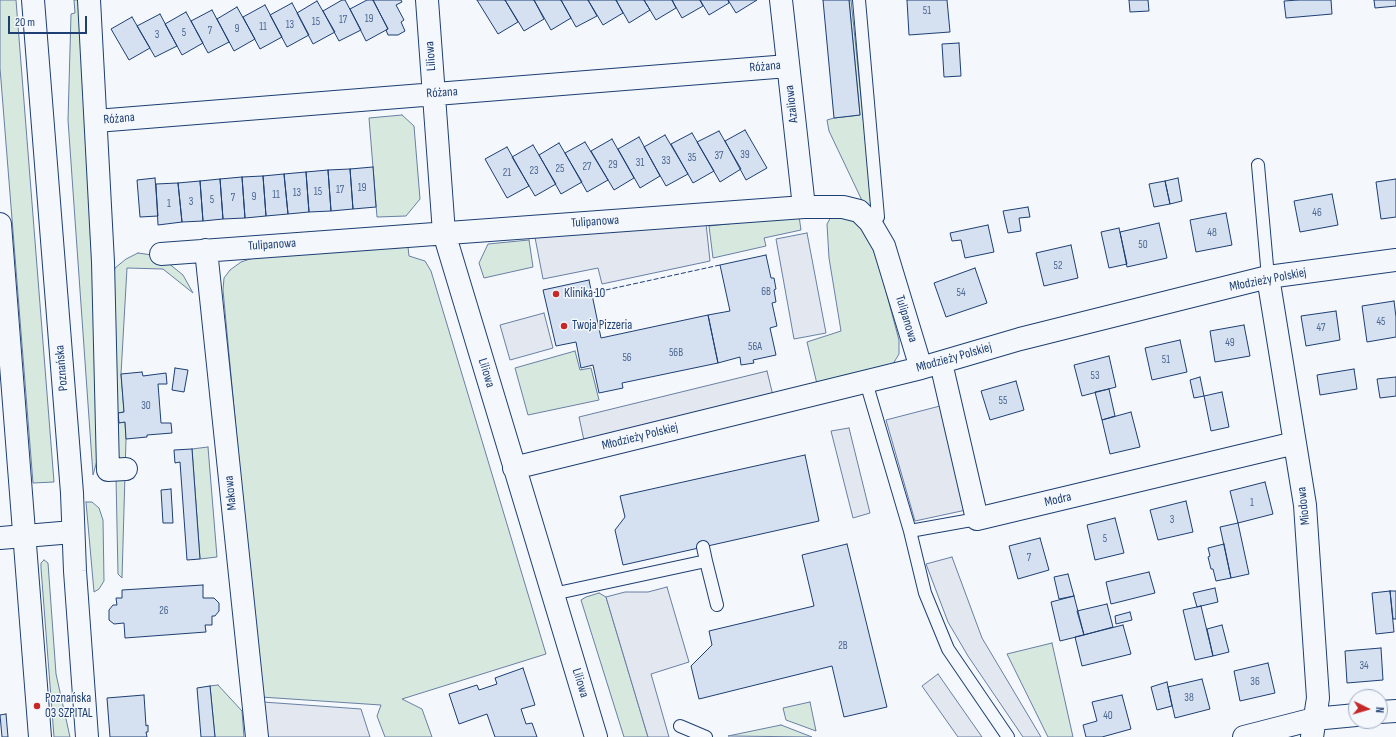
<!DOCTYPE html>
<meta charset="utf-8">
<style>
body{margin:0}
#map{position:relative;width:1396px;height:737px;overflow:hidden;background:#f4f7fb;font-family:"Sofia Sans Condensed",sans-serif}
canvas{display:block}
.north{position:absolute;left:1348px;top:689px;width:40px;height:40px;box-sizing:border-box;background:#f4f7fb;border:1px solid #9eadc5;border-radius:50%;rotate:95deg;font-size:11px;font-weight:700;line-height:16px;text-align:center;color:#1d3f73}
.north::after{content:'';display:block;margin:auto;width:14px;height:18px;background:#c62828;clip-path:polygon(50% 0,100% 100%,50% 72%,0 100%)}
.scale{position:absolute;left:8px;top:16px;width:79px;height:18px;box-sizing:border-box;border:2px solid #1d3f73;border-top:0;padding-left:5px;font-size:12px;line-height:14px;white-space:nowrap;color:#1d3f73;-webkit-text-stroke:3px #f4f7fb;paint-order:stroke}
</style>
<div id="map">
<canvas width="1396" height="737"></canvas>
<div class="north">N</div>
<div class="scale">20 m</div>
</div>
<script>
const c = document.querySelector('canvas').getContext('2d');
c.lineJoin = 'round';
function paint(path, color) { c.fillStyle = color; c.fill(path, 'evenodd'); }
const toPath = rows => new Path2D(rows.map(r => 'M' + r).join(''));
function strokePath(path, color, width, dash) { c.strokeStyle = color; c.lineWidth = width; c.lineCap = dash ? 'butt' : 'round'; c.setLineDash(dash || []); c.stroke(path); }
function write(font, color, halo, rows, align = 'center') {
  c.font = font + ' "Sofia Sans Condensed",sans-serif'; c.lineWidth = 3; c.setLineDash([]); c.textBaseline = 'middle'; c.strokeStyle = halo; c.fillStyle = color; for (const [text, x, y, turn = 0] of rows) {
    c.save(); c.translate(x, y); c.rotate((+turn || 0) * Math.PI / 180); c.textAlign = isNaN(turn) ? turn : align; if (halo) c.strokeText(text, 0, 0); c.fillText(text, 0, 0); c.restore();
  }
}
const green = toPath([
 [0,0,16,0,54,482,33,483,0,68,0,0],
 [74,0,82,0,100,450,93,475,68,120,71,14,75,13,74,0],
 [849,0,851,0,873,213,867,211,829,131,827,120,834,118,860,115,849,0],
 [402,115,414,126,420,199,406,216,377,217,369,118,402,115],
 [850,215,860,225,872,246,880,269,899,340,899,354,893,364,817,384,807,342,841,331,829,258,827,224,831,217,850,215],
 [799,216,801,230,764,238,766,246,713,258,709,226,799,216],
 [529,240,533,267,484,278,479,263,488,244,529,240],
 [408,247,409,256,425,261,431,271,546,654,402,699,422,709,432,737,385,737,377,716,381,705,261,697,223,290,224,278,230,270,241,262,256,257,408,247],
 [138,253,152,255,167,262,183,275,193,293,163,269,127,268,121,374,124,412,118,413,119,422,125,422,126,439,122,578,118,574,112,282,115,268,126,259,138,253],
 [575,351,580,370,591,368,599,400,528,415,515,368,575,351],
 [208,447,217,557,200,559,192,449,208,447],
 [86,502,92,502,99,508,103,520,104,581,99,589,94,592,86,502],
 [44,560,48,563,56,674,70,737,54,737,41,568,41,563,44,560],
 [599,593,606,597,648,737,624,737,581,600,586,597,599,593],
 [1052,643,1073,737,1048,737,1007,654,1052,643],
 [218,685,242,711,244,737,215,737,210,686,218,685],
 [810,702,816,731,786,720,783,708,810,702],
 [781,725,812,737,728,736,781,725]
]);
const parking = toPath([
 [705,214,710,261,602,284,598,268,543,279,533,227,705,214],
 [807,233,826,333,794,339,776,239,807,233],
 [544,313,553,348,510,360,500,325,544,313],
 [767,371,775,404,586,450,579,417,767,371],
 [940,406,966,510,915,521,886,420,940,406],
 [849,428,870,513,853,518,831,431,849,428],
 [952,557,982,638,1041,737,1023,737,968,656,948,622,926,564,952,557],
 [667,587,689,662,651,674,669,737,648,737,606,597,625,592,648,592,667,587],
 [938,674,982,737,958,737,922,686,938,674],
 [263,702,361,709,370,737,267,737,263,702]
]);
const building = toPath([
 [342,0,345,0,361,30,339,41,323,11,342,0],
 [367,0,373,0,388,29,366,41,350,9,367,0],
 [373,0,401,0,402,2,396,5,404,20,401,22,405,31,398,35,388,35,386,30,388,29,373,0],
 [477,0,505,0,518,22,498,34,477,0],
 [505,0,534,0,544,19,524,31,505,0],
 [534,0,561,0,571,18,551,30,534,0],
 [561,0,588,0,597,16,576,27,561,0],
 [588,0,616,0,623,13,603,25,588,0],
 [616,0,644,0,650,10,629,23,616,0],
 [644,0,672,0,676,8,656,20,644,0],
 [672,0,700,0,703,6,682,18,672,0],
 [700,0,728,0,729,3,709,15,700,0],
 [728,0,757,0,736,13,728,0],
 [823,0,849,0,860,115,834,118,823,0],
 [907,0,947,0,950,32,909,35,907,0],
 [1129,0,1148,0,1149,11,1130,12,1129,0],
 [1298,0,1331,0,1332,14,1286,18,1284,1,1298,0],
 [1374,0,1396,0,1396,6,1375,8,1374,0],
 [317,1,335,32,313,44,297,13,317,1],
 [292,3,309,35,287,47,270,15,292,3],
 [265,5,282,37,260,49,243,17,265,5],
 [237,7,255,39,234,51,217,19,237,7],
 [212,10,229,42,208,53,191,21,212,10],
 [186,12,203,43,182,55,165,24,186,12],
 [160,14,177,46,155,57,137,26,160,14],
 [132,17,150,48,129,60,111,29,132,17],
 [959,43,961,76,944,77,942,44,959,43],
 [745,130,767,168,746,180,725,141,745,130],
 [719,131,741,169,720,182,697,142,719,131],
 [692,133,714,171,693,183,671,144,692,133],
 [665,135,688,174,666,186,644,147,665,135],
 [639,137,660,176,640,188,618,149,639,137],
 [612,139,634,178,614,190,591,151,612,139],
 [585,142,608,180,587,192,565,153,585,142],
 [559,143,582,182,561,194,539,155,559,143],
 [533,145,556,184,535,196,512,157,533,145],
 [507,147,529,186,507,198,485,159,507,147],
 [373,167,376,207,353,209,350,169,373,167],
 [350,169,353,209,331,211,328,170,350,169],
 [328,170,331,211,309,212,306,172,328,170],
 [306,172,309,212,288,214,284,174,306,172],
 [284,174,288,214,266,216,263,176,284,174],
 [263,176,266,216,245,218,242,177,263,176],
 [242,177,245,218,223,219,220,179,242,177],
 [155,178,158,216,140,217,137,180,155,178],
 [1178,178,1182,201,1170,204,1165,181,1178,178],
 [220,179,223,219,203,221,200,181,220,179],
 [1396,179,1396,217,1381,219,1376,182,1396,179],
 [200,181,203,221,182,222,178,183,200,181],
 [1165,181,1170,204,1154,207,1149,184,1165,181],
 [178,183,182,222,158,225,156,184,178,183],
 [1332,194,1338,225,1300,232,1294,201,1332,194],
 [1028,207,1030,217,1019,218,1021,231,1008,233,1003,211,1028,207],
 [1226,213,1232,245,1196,252,1190,220,1226,213],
 [1159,223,1167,258,1127,267,1120,232,1159,223],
 [988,225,994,252,965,258,961,240,952,241,950,233,988,225],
 [1119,228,1127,264,1109,268,1101,232,1119,228],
 [1071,245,1078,278,1044,286,1036,253,1071,245],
 [766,255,771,278,774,278,776,289,774,290,776,302,772,303,777,326,770,328,776,355,753,360,754,363,741,365,740,357,718,363,708,315,730,311,720,265,766,255],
 [975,268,987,303,946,317,934,283,975,268],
 [589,280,601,338,708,315,718,363,622,383,623,388,599,393,593,365,581,368,576,342,556,346,543,290,589,280],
 [1394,301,1396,317,1396,337,1367,342,1362,306,1394,301],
 [1336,311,1340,340,1306,346,1301,316,1336,311],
 [1244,325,1250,356,1215,362,1210,331,1244,325],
 [1180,340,1187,372,1152,380,1145,348,1180,340],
 [1109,356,1116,387,1082,396,1074,365,1109,356],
 [175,368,188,370,184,392,172,390,175,368],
 [1354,369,1357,389,1320,395,1317,375,1354,369],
 [142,372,143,376,166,373,167,384,158,384,161,423,171,423,172,433,147,435,147,437,126,439,125,422,119,423,118,413,124,412,121,374,142,372],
 [1200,377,1204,396,1194,398,1190,380,1200,377],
 [1396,377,1396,396,1380,398,1377,379,1396,377],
 [1016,381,1024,410,990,420,981,391,1016,381],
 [1109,389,1115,416,1102,420,1095,392,1109,389],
 [1222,392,1229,427,1211,431,1204,396,1222,392],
 [1131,412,1140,447,1110,454,1102,420,1131,412],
 [192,449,200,559,187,560,180,462,175,463,174,450,192,449],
 [805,455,819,521,623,565,615,530,625,517,620,496,805,455],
 [1265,482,1273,514,1238,523,1230,491,1265,482],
 [171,489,173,523,163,523,161,490,171,489],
 [1186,501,1193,532,1158,540,1150,510,1186,501],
 [1115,518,1124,553,1095,560,1087,525,1115,518],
 [1238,523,1249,574,1231,578,1220,527,1238,523],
 [1040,538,1049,570,1018,579,1009,546,1040,538],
 [847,544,887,707,844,717,832,666,699,699,691,666,712,645,709,631,814,606,802,555,847,544],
 [1224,544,1231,578,1216,581,1213,569,1211,569,1208,557,1210,556,1208,548,1224,544],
 [1149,572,1155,593,1111,604,1106,582,1149,572],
 [1068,574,1074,596,1059,599,1054,577,1068,574],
 [203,585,203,598,214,598,219,603,219,611,215,616,212,616,212,625,205,625,206,632,125,638,124,623,114,624,109,620,109,610,113,605,117,605,116,598,122,598,122,590,203,585],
 [1215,588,1218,602,1197,607,1193,593,1215,588],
 [1390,591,1394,632,1376,634,1372,593,1390,591],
 [1390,591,1396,591,1396,619,1393,619,1390,591],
 [1074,596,1084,635,1060,641,1051,602,1074,596],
 [1107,604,1113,627,1084,635,1077,611,1107,604],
 [1201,606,1213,656,1195,660,1183,610,1201,606],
 [1130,612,1132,620,1116,624,1115,616,1130,612],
 [1123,625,1131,654,1082,666,1075,637,1123,625],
 [1222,625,1229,652,1213,656,1207,629,1222,625],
 [1381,648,1383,680,1347,683,1345,651,1381,648],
 [1268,663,1275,693,1240,701,1234,671,1268,663],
 [523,668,535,705,521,709,526,724,532,723,537,737,495,737,487,714,459,724,449,694,477,685,479,690,497,684,495,678,523,668],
 [1202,679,1210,709,1175,718,1168,687,1202,679],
 [1167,682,1172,706,1157,710,1151,687,1167,682],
 [210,686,215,737,201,737,197,688,210,686],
 [144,695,146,726,148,725,148,732,146,732,147,737,110,737,107,698,144,695],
 [1122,695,1131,729,1102,737,1086,737,1083,725,1097,721,1092,702,1122,695],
 [6,714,8,737,2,737,0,715,6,714]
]);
const service = toPath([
 [859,0,878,217,870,222],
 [1258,165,1268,277],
 [866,382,910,531],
 [977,519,910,531,925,593,948,649,1008,737],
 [706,561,717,605],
 [553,594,706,561,703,547],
 [680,726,706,737]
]);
const minor = toPath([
 [89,0,103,262,108,470,126,469],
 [427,0,444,233,596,737],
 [781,0,804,207],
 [96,121,788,66],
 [206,250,257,737],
 [161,254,804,207,843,207,859,211,870,222,884,246,921,368],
 [1268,277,1305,505,1318,698,1312,737],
 [941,363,977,519,1295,443],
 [514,468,921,368,1020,339,1268,277,1396,260],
 [0,538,73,532],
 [1380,712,1396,711],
 [1244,737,1314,719,1356,715]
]);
const secondary = toPath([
 [33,0,72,493,75,571,87,737],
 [0,224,40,737]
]);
const fence = toPath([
 [592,293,720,265]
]);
const markers = [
 [556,294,4,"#c62828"],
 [564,326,4,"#c62828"],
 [37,706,4,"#c62828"]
];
const numberNames = [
 ["51",927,11],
 ["19",369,19],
 ["17",343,20],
 ["15",316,22],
 ["13",290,25],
 ["11",263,27],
 ["9",237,29],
 ["7",210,31],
 ["5",184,33],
 ["3",157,35],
 ["39",745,155],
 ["37",719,156],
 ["35",692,158],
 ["33",666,161],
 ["31",640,163],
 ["29",613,165],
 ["27",587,167],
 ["25",560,169],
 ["23",534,171],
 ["21",507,173],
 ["19",362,188],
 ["17",340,190],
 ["15",318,192],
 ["13",297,193],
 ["11",276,195],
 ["9",254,197],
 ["7",233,198],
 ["5",212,200],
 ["3",191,202],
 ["1",169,204],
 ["46",1317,213],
 ["48",1212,233],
 ["50",1143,245],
 ["52",1058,266],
 ["6B",766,292],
 ["54",961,293],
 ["45",1381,322],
 ["47",1321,328],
 ["49",1230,343],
 ["56A",755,347],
 ["56B",676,353],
 ["56",627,358],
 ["51",1166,360],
 ["53",1095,376],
 ["55",1003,401],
 ["30",146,406],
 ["1",1252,503],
 ["3",1172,520],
 ["5",1105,539],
 ["7",1029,558],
 ["26",164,611],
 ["2B",843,646],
 ["34",1364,666],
 ["36",1255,682],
 ["38",1189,698],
 ["40",1108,716]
];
const streetNames = [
 ["Liliowa",431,56,-94],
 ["Różana",765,67,-5],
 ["Różana",442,93,-4],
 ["Azaliowa",792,104,-97],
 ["Różana",119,119,-5],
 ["Tulipanowa",595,222,-4],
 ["Tulipanowa",272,245,-4],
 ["Młodzieży Polskiej",1268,280,-11],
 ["Tulipanowa",906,319,73],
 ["Młodzieży Polskiej",954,358,-16],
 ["Poznańska",62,368,-95],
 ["Liliowa",486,373,73],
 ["Młodzieży Polskiej",640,437,-14],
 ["Makowa",231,493,-96],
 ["Modra",1058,500,-13],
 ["Miodowa",1304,506,-96],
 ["Liliowa",580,683,73]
];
const poiNames = [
 ["Klinika 10",564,294],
 ["Twoja Pizzeria",572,326],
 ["Poznańska",45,699],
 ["03 SZPITAL",45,714]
];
paint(green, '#d7e8df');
strokePath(green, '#687fa3', 1);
paint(parking, '#e3e8f0');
strokePath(parking, '#687fa3', 1);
paint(building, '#d5e0f0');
strokePath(building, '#1d3f73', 1);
strokePath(service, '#1d3f73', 14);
strokePath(minor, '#1d3f73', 24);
strokePath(secondary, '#1d3f73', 24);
strokePath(service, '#f4f7fb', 12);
strokePath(minor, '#f4f7fb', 22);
strokePath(secondary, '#f4f7fb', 22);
strokePath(fence, '#1d3f73', 1, [5, 2]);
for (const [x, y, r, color] of markers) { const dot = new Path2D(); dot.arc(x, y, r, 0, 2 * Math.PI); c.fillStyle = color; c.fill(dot); strokePath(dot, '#f4f7fb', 1.5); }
write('11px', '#4b6792', null, numberNames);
write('13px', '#1d3f73', '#f4f7fb', streetNames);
write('13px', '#1d3f73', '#f4f7fb', poiNames, 'left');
</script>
